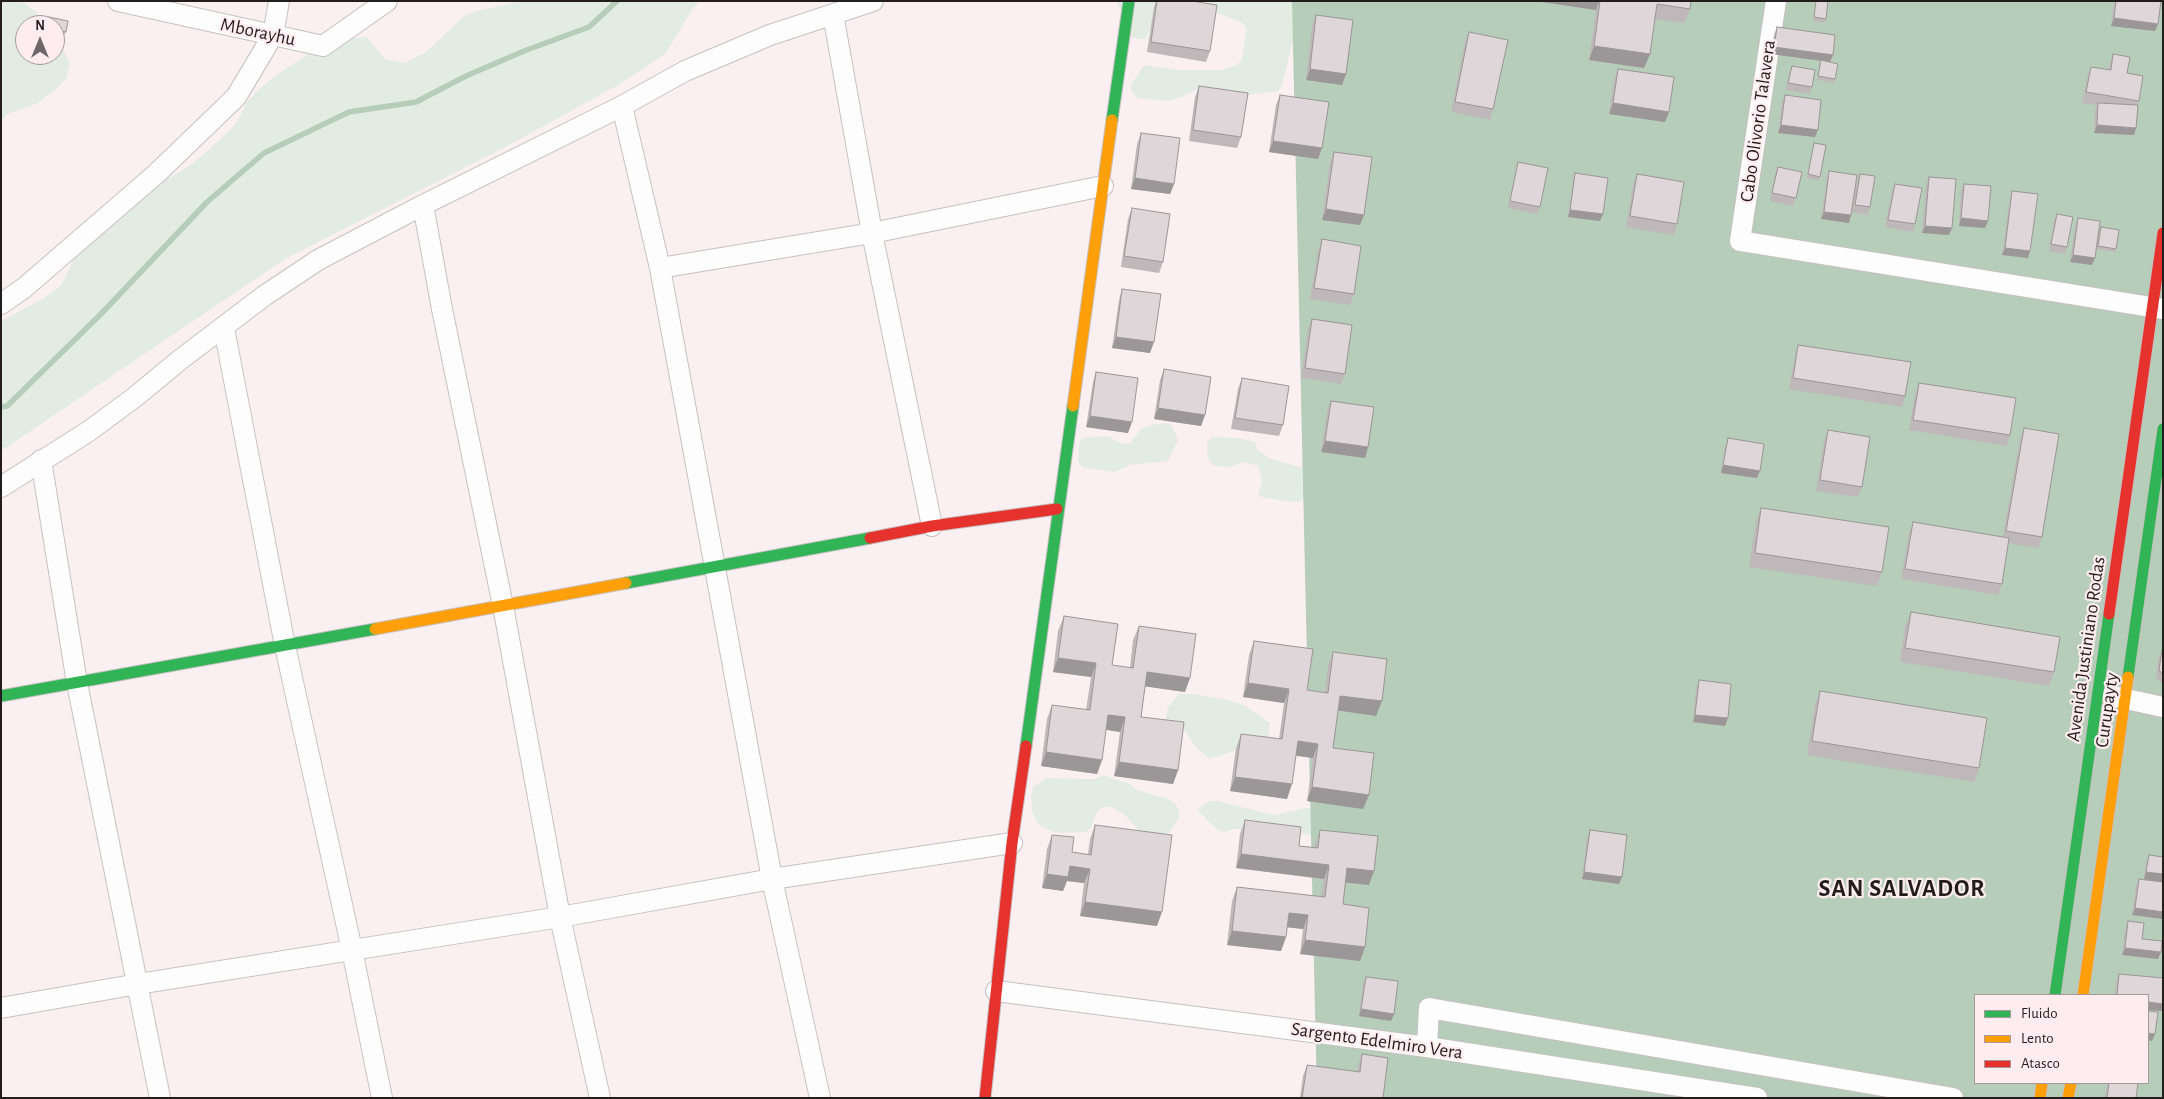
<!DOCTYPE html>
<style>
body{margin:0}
#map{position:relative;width:2164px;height:1099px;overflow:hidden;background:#faf0f2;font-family:"Alegreya Sans",sans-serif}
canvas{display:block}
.frame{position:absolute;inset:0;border:2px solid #231c1d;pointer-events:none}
.legend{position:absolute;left:1974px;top:994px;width:175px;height:90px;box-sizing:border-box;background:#feecef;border:1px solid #a6999b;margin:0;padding:6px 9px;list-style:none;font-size:15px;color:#231c1d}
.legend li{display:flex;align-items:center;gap:10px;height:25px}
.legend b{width:25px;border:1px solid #a6999b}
.north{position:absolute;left:15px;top:15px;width:50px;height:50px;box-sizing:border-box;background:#feecef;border:1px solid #a6999b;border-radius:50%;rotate:0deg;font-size:14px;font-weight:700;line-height:20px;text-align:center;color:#231c1d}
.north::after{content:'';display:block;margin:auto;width:18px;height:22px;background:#6e6668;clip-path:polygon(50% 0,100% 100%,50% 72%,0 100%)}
</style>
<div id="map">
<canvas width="2164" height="1099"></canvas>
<div class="frame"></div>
<ul class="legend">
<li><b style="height:6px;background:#30b455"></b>Fluido</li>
<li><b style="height:6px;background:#ff9f0a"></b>Lento</li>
<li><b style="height:6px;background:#e5322d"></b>Atasco</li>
</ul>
<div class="north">N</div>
</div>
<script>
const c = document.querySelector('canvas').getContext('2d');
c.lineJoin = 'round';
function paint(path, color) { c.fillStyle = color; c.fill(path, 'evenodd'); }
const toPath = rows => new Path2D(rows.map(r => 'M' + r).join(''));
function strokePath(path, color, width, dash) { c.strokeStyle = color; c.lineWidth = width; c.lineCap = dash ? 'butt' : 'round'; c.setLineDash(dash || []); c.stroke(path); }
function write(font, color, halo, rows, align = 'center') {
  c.font = font + ' "Alegreya Sans",sans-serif'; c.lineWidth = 4.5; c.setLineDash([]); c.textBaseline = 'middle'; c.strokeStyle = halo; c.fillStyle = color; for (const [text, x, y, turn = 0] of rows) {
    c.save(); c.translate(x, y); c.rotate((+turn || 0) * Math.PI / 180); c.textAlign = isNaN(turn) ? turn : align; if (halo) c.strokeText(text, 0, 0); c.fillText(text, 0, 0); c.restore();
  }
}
const green = toPath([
 [1,1,24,3,38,13,33,25,25,25,25,55,55,55,55,48,63,49,70,63,66,79,55,90,36,104,7,114,1,122],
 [523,1,700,1,693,8,665,54,620,84,515,142,285,259,1,451,1,321,44,298,61,286,78,250,156,186,192,164,205,153,231,129,240,117,247,102,256,92,276,75,310,53,352,38,367,37,385,59,403,63,425,53,464,16,476,11],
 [1117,1,1296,1,1300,31,1292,45,1282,85,1278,91,1240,96,1210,90,1195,90,1182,97,1168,101,1138,98,1132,92,1131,85,1144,65,1177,70,1222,70,1237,65,1242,59,1247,28,1242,23,1220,14,1205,11,1155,16,1146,39,1138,39,1131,37],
 [1164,423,1172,425,1178,440,1168,461,1129,465,1115,472,1084,468,1078,462,1079,446,1082,438,1108,436,1122,444,1130,443,1140,430,1147,426],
 [1212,437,1239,438,1255,442,1258,450,1271,459,1304,468,1312,493,1299,502,1283,501,1258,496,1262,481,1258,466,1244,462,1230,467,1214,466,1209,460,1207,452,1207,443],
 [1179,694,1194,694,1228,700,1244,705,1270,723,1268,740,1209,759,1193,744,1184,729,1165,722,1168,707],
 [1103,775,1130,784,1137,790,1168,799,1175,803,1179,811,1179,818,1170,832,1163,836,1140,832,1125,815,1111,807,1103,807,1097,812,1091,827,1086,832,1061,833,1053,832,1038,824,1032,811,1031,795,1034,786,1047,778,1088,779,1096,779],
 [1209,801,1217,801,1274,815,1305,808,1321,808,1325,836,1309,835,1283,830,1233,829,1225,832,1218,830,1197,810]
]);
const water = toPath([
 [1292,1,2163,1,2163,1098,1317,1098],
 [1975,995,2148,995,2148,1083,1975,1083]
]);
const stream = toPath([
 [1,407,7,406,101,314,207,202,264,153,349,112,416,102,466,76,524,51,589,27,617,1]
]);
const street = toPath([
 [118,1,323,46,387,1],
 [1776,1,1740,241,2163,309],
 [833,14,872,233,932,526],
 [622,106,660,268,772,879,820,1098],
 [423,205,442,309,503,606,560,917,600,1098],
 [660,268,872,233,1103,186],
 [1,304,24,288,156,174,236,97,273,35,279,1],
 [224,328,285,646,352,950,382,1098],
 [41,460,77,683,160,1098],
 [1,487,89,431,135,397,181,359,264,296,318,260,423,205,622,106,685,71,770,35,873,1],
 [2112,696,2163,707],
 [996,991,1427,1047,1757,1098],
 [1,1008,138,984,560,917,772,879,1012,843],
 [1427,1047,1429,1008,1953,1098]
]);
const fast = toPath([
 [1112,120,1129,1],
 [626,583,870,538],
 [2128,677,2163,429],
 [1,696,375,629],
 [1026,746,1073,406],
 [2055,995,2109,614]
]);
const slow = toPath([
 [1073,406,1112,120],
 [375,629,626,583],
 [2083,995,2128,677],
 [2040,1098,2042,1083],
 [2068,1098,2071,1083]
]);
const jam = toPath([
 [870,538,932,526,1057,509],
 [2109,614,2163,233],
 [985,1098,1012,843,1026,746]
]);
const wall = toPath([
 [1156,1,1192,1,1210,51,1206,62,1147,52,1154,7],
 [1535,1,1691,1,1690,9,1685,23,1655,19,1650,54,1644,68,1589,60,1596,10],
 [1816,1,1828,1,1826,19,1824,23,1813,21],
 [2114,1,2161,1,2155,31,2111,26],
 [1316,15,1346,74,1342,85,1306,80,1312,26],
 [49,17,66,32,64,35,55,34,55,25,47,25],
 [1777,27,1833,55,1830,62,1835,79,1834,83,1817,80,1821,61,1771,54,1774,35],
 [1469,32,1493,109,1490,120,1451,112,1465,42],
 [2113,54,2127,73,2139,101,2137,105,2136,128,2134,135,2094,133,2095,110,2097,105,2082,103,2087,78,2091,67,2109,70,2109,65],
 [1792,66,1812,87,1810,94,1786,90,1789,73],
 [1618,69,1665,122,1609,114,1614,80],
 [1199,86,1241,137,1237,148,1189,141,1195,97],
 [1280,95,1318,159,1269,152,1276,105],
 [1785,95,1815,137,1778,133,1782,103],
 [1141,133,1174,184,1170,194,1131,189,1137,144],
 [1814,143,1820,177,1818,180,1807,178],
 [1334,152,1360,225,1322,220,1330,163],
 [1518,162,1540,207,1537,214,1508,208,1516,170],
 [1778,167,1796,198,1793,206,1770,201,1775,174],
 [1829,171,1851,215,1849,223,1821,219,1827,178],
 [1575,173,1600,221,1568,217,1573,181],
 [1637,174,1677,224,1674,235,1626,227,1633,185],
 [1860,174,1870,207,1868,215,1852,212,1857,181],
 [1929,177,1949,235,1922,233,1926,184],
 [1895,184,1915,224,1913,232,1885,227,1892,191],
 [1964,184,1988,221,1985,228,1959,226,1961,191],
 [2012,191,2028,258,2002,255,2010,198],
 [1132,208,1163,262,1159,273,1121,267,1128,219],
 [2057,214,2067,247,2065,254,2049,251,2054,221],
 [2078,218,2095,258,2092,265,2070,262,2075,226],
 [2101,227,2116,249,2115,252,2096,249],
 [1322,239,1354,294,1350,305,1310,299,1318,250],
 [1122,289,1150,353,1112,348,1119,300],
 [1312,319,1345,374,1341,384,1301,378,1308,330],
 [1798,345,1905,396,1902,407,1789,389,1795,356],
 [1164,369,1205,415,1201,426,1154,419,1160,380],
 [1096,372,1128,433,1086,427,1093,382],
 [1242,378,1283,425,1279,436,1231,429,1238,389],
 [1919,383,2010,435,2006,446,1909,430,1915,394],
 [1331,401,1368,447,1365,458,1321,452,1327,412],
 [2024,428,2042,537,2038,548,2008,543,2002,584,1998,595,1901,579,1909,533,1913,522,2003,537,2020,439],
 [1828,430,1862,487,1858,497,1816,491,1824,441],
 [1728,438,1757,478,1721,473,1725,446],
 [1761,508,1882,572,1877,586,1749,567,1756,522],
 [1911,612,2054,672,2049,686,1900,662,1905,626],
 [1064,616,1112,665,1130,668,1133,640,1139,626,1185,692,1145,686,1141,717,1178,770,1173,784,1114,776,1120,732,1106,730,1102,760,1097,774,1041,766,1047,719,1052,705,1086,710,1091,677,1053,672,1058,631],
 [1254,641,1307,690,1325,693,1328,666,1333,652,1376,716,1338,710,1333,748,1363,809,1307,801,1313,758,1296,756,1287,799,1230,791,1236,748,1241,734,1279,739,1284,703,1243,697,1249,655],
 [2162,650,2163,650,2163,685,2156,677,2159,657],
 [1699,680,1725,726,1693,722,1696,688],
 [1820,691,1979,768,1974,782,1807,755,1815,705],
 [1245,820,1299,846,1314,848,1315,844,1320,830,1369,885,1346,883,1343,904,1365,947,1360,961,1300,954,1303,929,1287,927,1286,937,1281,951,1227,945,1232,901,1237,887,1321,897,1324,879,1236,868,1240,834],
 [1095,825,1157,926,1080,916,1084,883,1067,881,1063,891,1042,888,1047,849,1052,835,1072,852,1088,854,1090,839],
 [1590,830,1619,884,1582,879,1587,837],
 [2149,855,2163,857,2163,882,2144,879,2146,862],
 [2139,879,2163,882,2163,919,2132,915,2136,886],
 [2128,921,2142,939,2158,959,2122,955,2125,929],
 [2119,974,2163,978,2163,1011,2148,1010,2148,995,2115,995,2116,981],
 [1366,977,1391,1021,1359,1016,1363,984],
 [1362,1054,1383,1098,1300,1098,1303,1076,1307,1065,1357,1072,1358,1065],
 [2108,1083,2139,1083,2138,1083,2136,1098,2105,1098]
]);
const shadedWall = toPath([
 [1535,1,1599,1,1596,10],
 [2114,18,2158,24,2155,31,2111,26],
 [1594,46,1650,54,1644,68,1589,60],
 [1774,47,1833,55,1830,62,1771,54],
 [1310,69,1346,74,1342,85,1306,80],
 [1613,103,1669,112,1665,122,1609,114],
 [1781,125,1818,130,1815,137,1778,133],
 [2097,125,2136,128,2134,135,2094,133],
 [1273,141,1322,148,1318,159,1269,152],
 [1135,178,1174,184,1170,194,1131,189],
 [1326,209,1364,215,1360,225,1322,220],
 [1570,210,1603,214,1600,221,1568,217],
 [1824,212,1851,215,1849,223,1821,219],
 [1961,218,1988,221,1985,228,1959,226],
 [1925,226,1952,228,1949,235,1922,233],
 [2005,248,2030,251,2028,258,2002,255],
 [2073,255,2095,258,2092,265,2070,262],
 [1116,337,1154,342,1150,353,1112,348],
 [1158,408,1205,415,1201,426,1154,419],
 [1090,416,1132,422,1128,433,1086,427],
 [1325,441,1368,447,1365,458,1321,452],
 [1723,465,1760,471,1757,478,1721,473],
 [1058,658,1096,663,1091,677,1053,672],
 [1147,672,1190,678,1185,692,1142,686],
 [1248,683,1289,689,1284,703,1243,697],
 [1340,696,1382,701,1376,716,1335,710],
 [1108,715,1125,717,1120,732,1103,729],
 [1695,715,1728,718,1725,726,1693,722],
 [1298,741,1318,744,1313,758,1293,755],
 [1046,752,1102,760,1097,774,1041,766],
 [1119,762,1178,770,1173,784,1114,776],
 [1235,777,1292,784,1287,799,1230,791],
 [1312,787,1369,795,1363,809,1307,801],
 [1241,854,1329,865,1324,879,1236,868],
 [1070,866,1090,869,1084,883,1067,881,1063,891,1042,888,1047,874],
 [1347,868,1374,871,1369,885,1342,882],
 [1584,872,1622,877,1619,884,1582,879],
 [2146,872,2163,874,2163,882,2144,879],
 [1085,902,1162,912,1157,926,1080,916],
 [2135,908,2163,912,2163,919,2132,915],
 [1289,913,1308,915,1303,929,1284,927],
 [1232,931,1286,937,1281,951,1227,945],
 [1305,940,1365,947,1360,961,1300,954],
 [2125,948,2161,952,2158,959,2122,955],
 [2148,1002,2163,1004,2163,1011,2148,1010],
 [1361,1009,1394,1014,1391,1021,1359,1016],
 [2148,1033,2155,1034,2152,1041,2148,1040]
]);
const building = toPath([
 [1157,1,1192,1,1217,5,1210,51,1151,42,1157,1],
 [1600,1,1691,1,1690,9,1657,4,1650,54,1594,46,1600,1],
 [1816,1,1828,1,1826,19,1814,17,1816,1],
 [2116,1,2161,1,2158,24,2114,18,2116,1],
 [1316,15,1353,20,1346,74,1310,69,1316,15],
 [49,17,68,21,66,32,56,30,55,34,55,25,48,25,49,17],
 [1777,27,1835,35,1833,55,1774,47,1777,27],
 [1469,32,1508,40,1493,109,1455,102,1469,32],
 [2113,54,2130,57,2127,73,2143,76,2139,101,2086,92,2091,67,2111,70,2113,54],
 [1821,60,1838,64,1835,79,1818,76,1821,60],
 [1792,66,1815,70,1812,87,1788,83,1792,66],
 [1618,69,1674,77,1669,112,1613,103,1618,69],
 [1199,86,1248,93,1241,137,1193,130,1199,86],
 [1280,95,1329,102,1322,148,1273,141,1280,95],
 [1785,95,1821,100,1818,130,1781,125,1785,95],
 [2098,103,2138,105,2136,128,2097,125,2098,103],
 [1141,133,1180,138,1174,184,1135,178,1141,133],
 [1814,143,1826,145,1820,177,1808,174,1814,143],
 [1334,152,1372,157,1364,215,1326,209,1334,152],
 [1518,162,1548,168,1540,207,1510,201,1518,162],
 [1778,167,1802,172,1796,198,1772,193,1778,167],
 [1829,171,1857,175,1851,215,1824,212,1829,171],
 [1575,173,1608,178,1603,214,1570,210,1575,173],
 [1637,174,1684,182,1677,224,1630,216,1637,174],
 [1860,174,1875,176,1870,207,1855,205,1860,174],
 [1929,177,1956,179,1952,228,1925,226,1929,177],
 [1895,184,1922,188,1915,224,1888,220,1895,184],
 [1964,184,1991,186,1988,221,1961,218,1964,184],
 [2012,191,2038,194,2030,251,2005,248,2012,191],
 [1132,208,1170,214,1163,262,1124,256,1132,208],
 [2057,214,2073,217,2067,247,2051,244,2057,214],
 [2078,218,2100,221,2095,258,2073,255,2078,218],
 [2101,227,2119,230,2116,249,2098,246,2101,227],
 [1322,239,1361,246,1354,294,1314,288,1322,239],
 [1122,289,1161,294,1154,342,1116,337,1122,289],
 [1312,319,1352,325,1345,374,1305,368,1312,319],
 [1798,345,1911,362,1905,396,1793,378,1798,345],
 [1164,369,1211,377,1205,415,1158,408,1164,369],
 [1096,372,1138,378,1132,422,1090,416,1096,372],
 [1242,378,1289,386,1283,425,1235,418,1242,378],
 [1919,383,2016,398,2010,435,1913,420,1919,383],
 [1331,401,1374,407,1368,447,1325,441,1331,401],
 [2024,428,2059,434,2042,537,2006,531,2024,428],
 [1828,430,1870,437,1862,487,1820,480,1828,430],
 [1728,438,1764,444,1760,471,1723,465,1728,438],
 [1761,508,1889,527,1882,572,1755,553,1761,508],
 [1913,522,2009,538,2002,584,1905,569,1913,522],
 [1911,612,2060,637,2054,672,1905,648,1911,612],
 [1064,616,1118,624,1112,665,1133,668,1139,626,1196,634,1190,678,1147,672,1141,717,1184,722,1178,770,1119,762,1125,717,1108,715,1102,760,1046,752,1052,705,1090,710,1096,663,1058,658,1064,616],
 [1254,641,1313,649,1307,690,1328,693,1333,652,1387,659,1382,701,1340,696,1333,748,1374,753,1369,795,1312,787,1318,744,1298,741,1292,784,1235,777,1241,734,1282,739,1289,689,1248,683,1254,641],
 [2162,650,2163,650,2163,675,2159,670,2162,650],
 [1699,680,1731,684,1728,718,1695,715,1699,680],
 [1820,691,1987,718,1979,768,1812,741,1820,691],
 [1245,820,1301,827,1299,846,1318,848,1320,830,1378,836,1374,871,1347,868,1343,904,1369,908,1365,947,1305,940,1308,915,1289,913,1286,937,1232,931,1237,887,1325,897,1329,865,1241,854,1245,820],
 [1095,825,1172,835,1162,912,1085,902,1090,869,1070,866,1068,877,1047,874,1052,835,1074,837,1072,852,1091,855,1095,825],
 [1590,830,1627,835,1622,877,1584,872,1590,830],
 [2149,855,2163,857,2163,874,2146,872,2149,855],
 [2139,879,2163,882,2163,912,2135,908,2139,879],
 [2128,921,2144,923,2142,939,2162,941,2161,952,2125,948,2128,921],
 [2119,974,2163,978,2163,1004,2148,1002,2148,995,2117,995,2119,974],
 [1366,977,1398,981,1394,1014,1361,1009,1366,977],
 [2148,1011,2158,1012,2155,1034,2148,1033,2148,1011],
 [1362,1054,1388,1058,1383,1098,1302,1098,1307,1065,1360,1072,1362,1054],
 [2109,1083,2138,1083,2136,1098,2107,1098,2109,1083]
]);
const streetNames = [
 ["Mborayhu",258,32,12],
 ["Cabo Olivorio Talavera",1758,121,-82],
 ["Avenida Justiniano Rodas",2086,649,-82],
 ["Curupayty",2107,710,-82],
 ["Sargento Edelmiro Vera",1377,1041,8]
];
const districtNames = [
 ["SAN SALVADOR",1902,889]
];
paint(green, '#e3ece2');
paint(water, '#b5cdb9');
strokePath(stream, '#b5cdb9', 5.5);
strokePath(street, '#c7c0c1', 22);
strokePath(fast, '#c7c0c1', 13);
strokePath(slow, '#c7c0c1', 13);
strokePath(jam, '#c7c0c1', 13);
strokePath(street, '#fefdfd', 20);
strokePath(fast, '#30b455', 11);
strokePath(slow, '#ff9f0a', 11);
strokePath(jam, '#e5322d', 11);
paint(wall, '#bfb8ba');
paint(shadedWall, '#9b9697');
paint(building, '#ded6d8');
strokePath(building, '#9b9697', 1);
write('19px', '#231c1d', '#feecef', streetNames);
c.letterSpacing = '1px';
write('bold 24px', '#231c1d', '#feecef', districtNames);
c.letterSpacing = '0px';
</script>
